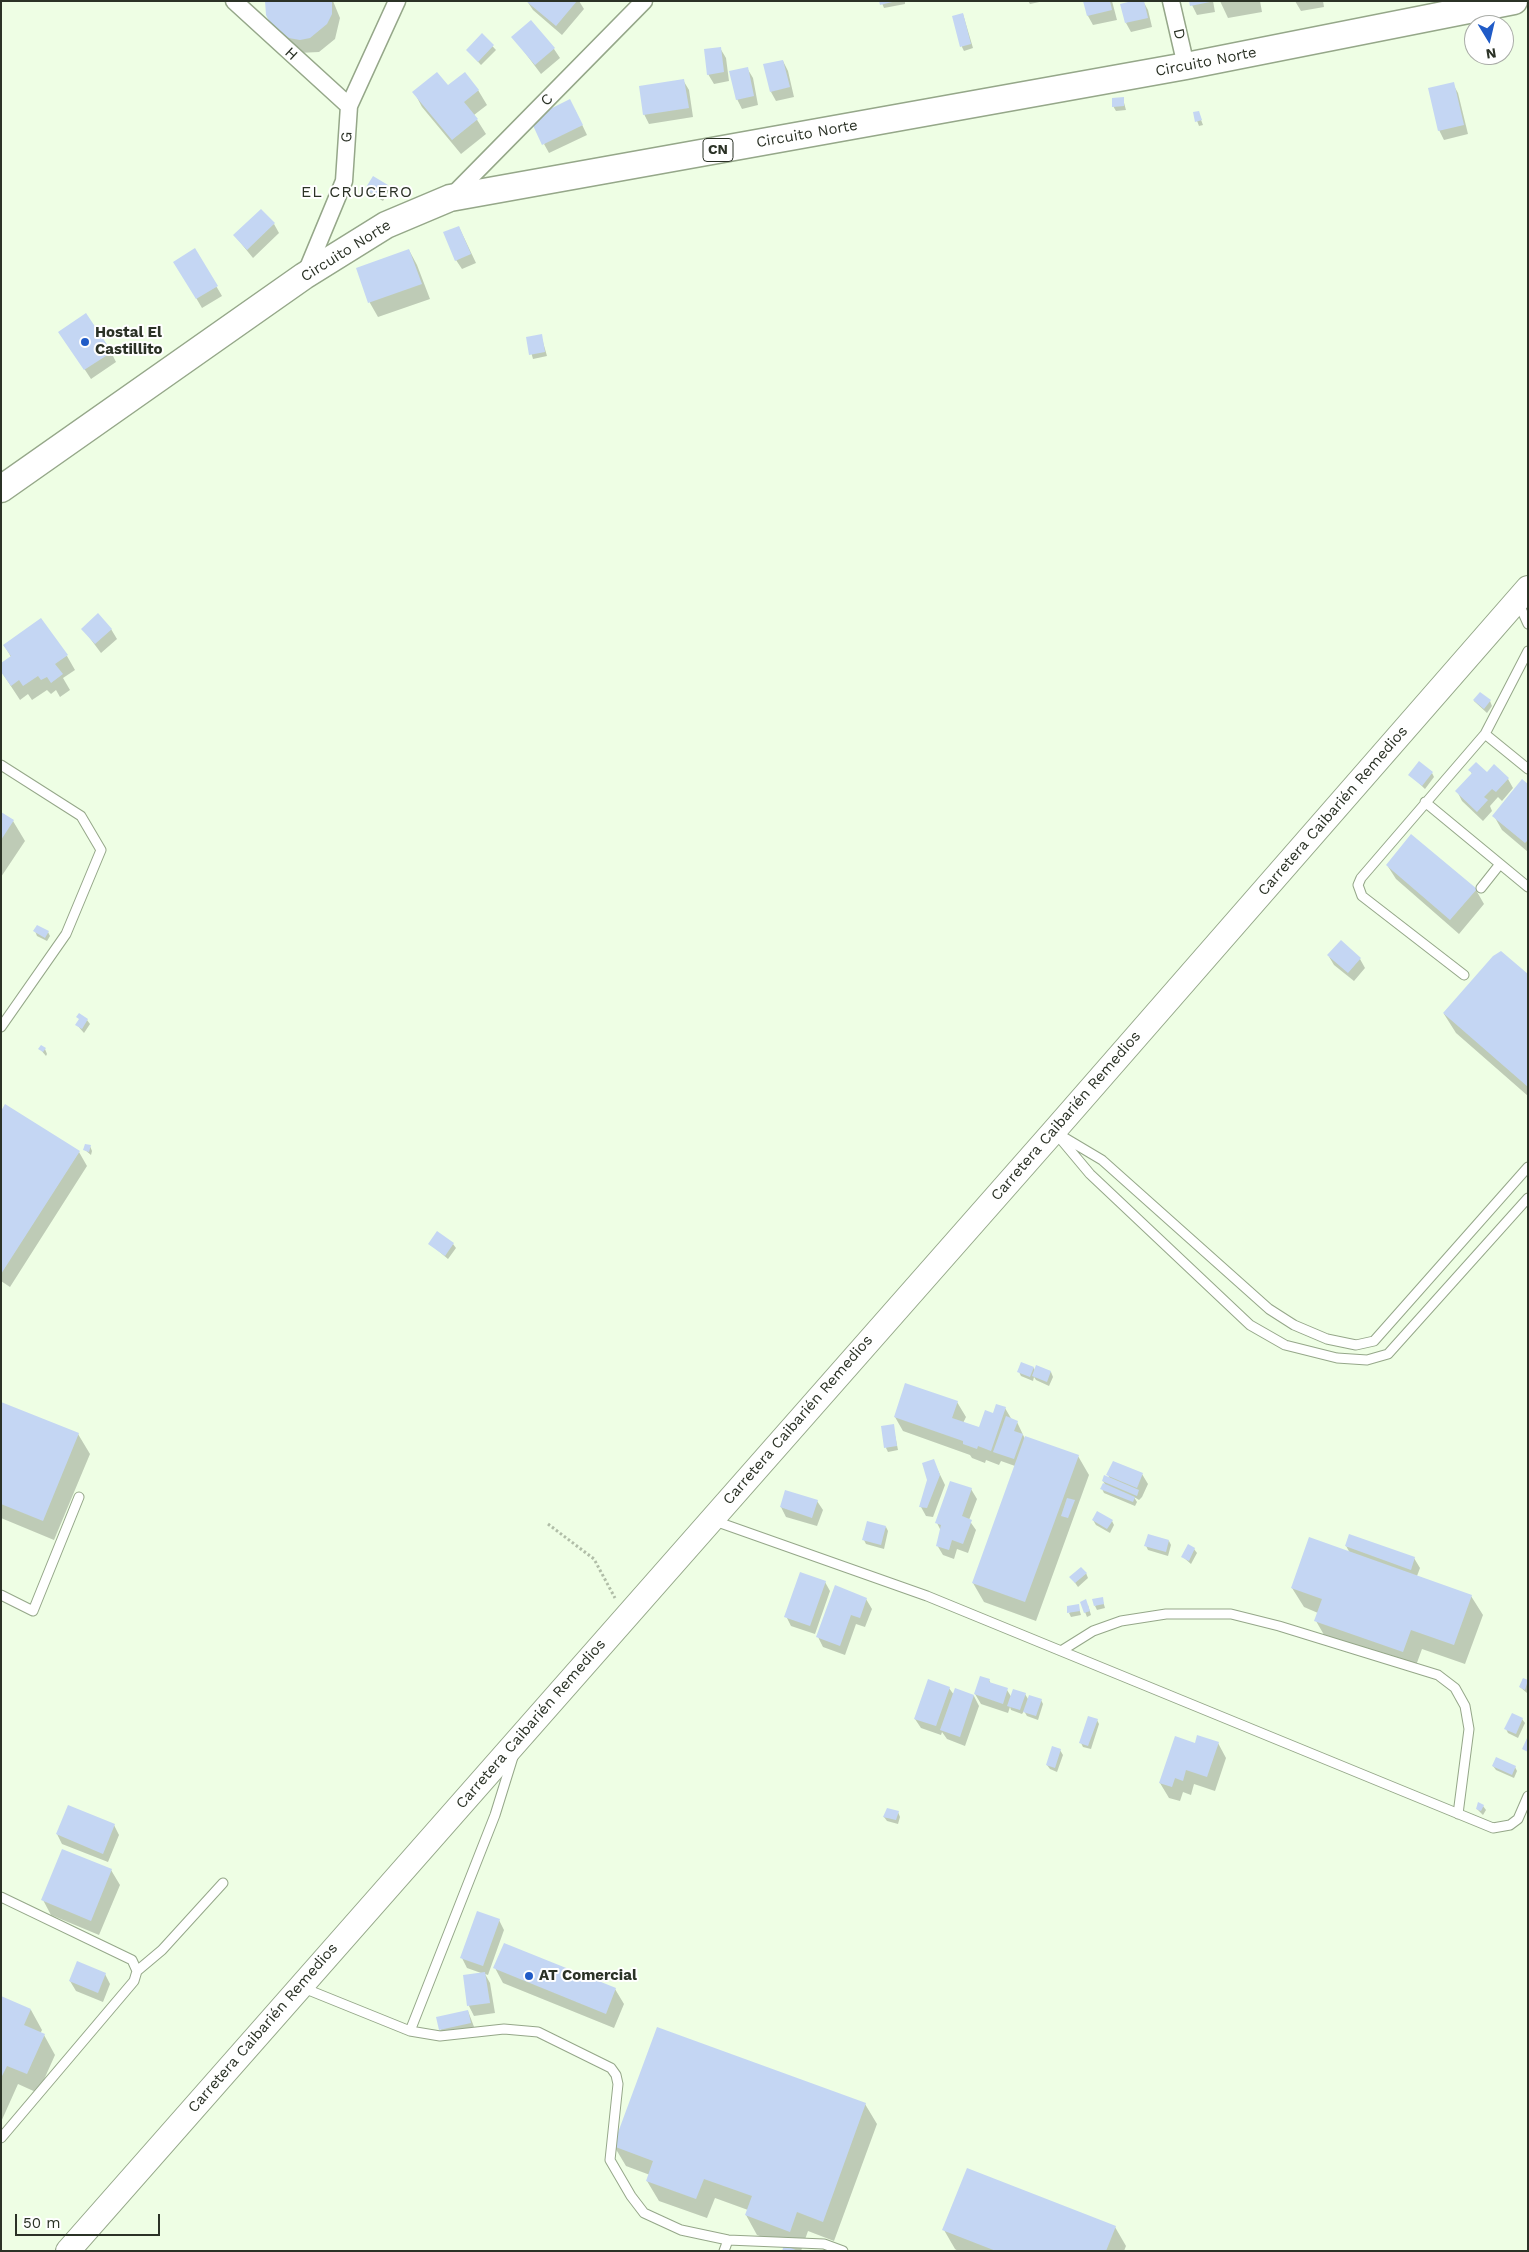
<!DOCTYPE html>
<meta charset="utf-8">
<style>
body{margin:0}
#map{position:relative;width:1529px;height:2252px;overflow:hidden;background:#eefee4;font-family:"Work Sans",sans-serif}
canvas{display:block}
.frame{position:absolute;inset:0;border:2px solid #2b3226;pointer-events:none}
.north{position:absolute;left:1464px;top:15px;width:50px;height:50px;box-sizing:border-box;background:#fff;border:1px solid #aaada8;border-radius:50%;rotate:171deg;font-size:14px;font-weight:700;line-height:20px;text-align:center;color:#2b3226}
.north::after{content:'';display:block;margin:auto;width:18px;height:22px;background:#205bc7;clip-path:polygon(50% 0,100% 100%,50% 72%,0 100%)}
.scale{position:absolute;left:15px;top:2214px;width:145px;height:22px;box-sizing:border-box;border:2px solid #2b3226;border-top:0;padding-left:6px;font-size:15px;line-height:18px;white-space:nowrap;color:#2b3226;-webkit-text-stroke:4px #fff;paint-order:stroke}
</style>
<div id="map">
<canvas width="1529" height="2252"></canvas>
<div class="frame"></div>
<div class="north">N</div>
<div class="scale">50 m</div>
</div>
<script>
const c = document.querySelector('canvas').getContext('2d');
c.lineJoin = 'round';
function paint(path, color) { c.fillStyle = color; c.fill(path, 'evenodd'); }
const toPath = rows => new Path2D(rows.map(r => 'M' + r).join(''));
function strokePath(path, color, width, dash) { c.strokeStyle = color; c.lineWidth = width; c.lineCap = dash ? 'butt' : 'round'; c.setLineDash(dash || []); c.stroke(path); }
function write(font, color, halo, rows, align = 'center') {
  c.font = font + ' "Work Sans",sans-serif'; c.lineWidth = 4; c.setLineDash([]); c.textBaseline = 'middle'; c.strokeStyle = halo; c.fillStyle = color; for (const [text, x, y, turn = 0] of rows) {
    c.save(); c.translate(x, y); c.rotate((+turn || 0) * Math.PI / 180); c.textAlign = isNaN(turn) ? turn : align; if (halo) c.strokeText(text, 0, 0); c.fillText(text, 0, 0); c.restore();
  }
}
const shadow = toPath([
 [267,1,333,1,340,18,335,39,319,52,298,53,272,25],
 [527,1,579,1,584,9,562,35,533,10],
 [881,1,905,1,905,4,884,8],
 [1028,1,1044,1,1030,4],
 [1085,1,1112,1,1117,20,1093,25,1088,16],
 [1143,1,1148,10,1152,27,1131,32,1126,23],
 [1190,1,1213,1,1215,12,1197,15],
 [1220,1,1260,1,1262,12,1228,18],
 [1323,1,1324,7,1301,11,1295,1],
 [963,14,973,48,964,51,962,47],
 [482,35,496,50,481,65,467,50],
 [513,37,554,49,560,58,541,74],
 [720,48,726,58,729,81,714,84,708,74],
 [783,61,788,71,794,97,776,101,771,92],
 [747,68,753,78,758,105,742,109,737,99],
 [683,80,689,90,693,117,649,124,644,114],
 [1453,84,1458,93,1468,134,1444,140,1439,130],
 [448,87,478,90,487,105,474,115,486,134,461,154,422,107,414,92],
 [1123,99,1126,110,1116,111,1113,106],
 [575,110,587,135,549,153,544,144],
 [1198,112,1203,125,1199,126,1194,113],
 [387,186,389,190,383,201,369,193,367,189],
 [274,224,279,233,253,258,235,236],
 [459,227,476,263,462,269,456,260],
 [195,250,222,296,202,308,175,262],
 [409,250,417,265,430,299,378,317,370,303,357,269],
 [541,335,547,356,533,359,527,338],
 [66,341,111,352,116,362,91,379],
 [83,629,111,629,117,639,101,653],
 [4,645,67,656,75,670,63,678,70,690,60,697,56,690,51,694,47,690,32,700,28,694,20,700,1,671,11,657],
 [1474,701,1490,701,1492,706,1487,713],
 [1470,770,1508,779,1513,788,1502,801,1498,797,1490,806,1492,811,1483,821,1462,801,1457,791,1472,774],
 [1432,773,1434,777,1425,789,1410,775],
 [1528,785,1528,852,1502,830,1494,816],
 [1,814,13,821,25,841,1,877],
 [1387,865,1476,890,1484,904,1459,934,1396,879],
 [35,931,48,932,50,936,47,941,37,936],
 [1328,955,1360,959,1365,968,1354,981,1334,965],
 [1528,976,1528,1096,1456,1033,1444,1014],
 [78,1017,87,1020,90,1024,84,1033,77,1025,80,1020],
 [40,1049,45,1049,47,1054,46,1056],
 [1,1113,79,1152,87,1166,10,1287,1,1281],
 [90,1146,92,1151,91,1155,85,1150],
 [430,1244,453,1244,456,1248,448,1259],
 [1037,1367,1051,1372,1053,1377,1049,1386,1036,1380,1034,1377,1033,1381,1021,1376,1019,1372,1034,1368,1035,1371],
 [957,1402,966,1417,963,1423,979,1429,993,1414,1005,1408,1012,1420,1017,1422,1025,1439,1078,1456,1089,1475,1036,1621,984,1602,973,1583,1015,1466,1001,1461,999,1465,986,1460,985,1463,972,1458,970,1455,903,1431,895,1417],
 [1,1403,78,1434,90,1454,54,1540,1,1518],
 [893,1425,898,1450,888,1452,886,1448],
 [933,1460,945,1485,933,1517,926,1516,921,1507],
 [1142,1474,1148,1484,1142,1497,1139,1500,1134,1497,1137,1502,1135,1506,1104,1493,1102,1489,1106,1486,1103,1481,1110,1479,1108,1475],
 [971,1489,977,1499,969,1520,976,1530,968,1553,957,1549,954,1559,943,1555,937,1545,941,1531,937,1523],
 [817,1501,823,1510,817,1526,786,1517,781,1507],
 [1093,1520,1112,1521,1114,1525,1110,1533,1096,1525],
 [886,1527,888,1531,884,1549,866,1544,864,1540],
 [1169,1541,1171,1545,1168,1556,1148,1550,1146,1546],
 [1346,1546,1414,1558,1420,1568,1417,1576,1471,1596,1483,1615,1465,1664,1422,1649,1414,1671,1327,1640,1316,1621,1318,1613,1304,1607,1292,1588,1350,1553],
 [1194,1549,1197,1553,1191,1564,1183,1557],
 [1086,1573,1088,1578,1078,1587,1071,1577],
 [825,1582,830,1591,815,1634,791,1626,786,1616],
 [1102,1598,1105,1608,1097,1610,1095,1606],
 [866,1599,872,1609,865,1627,856,1624,845,1655,823,1647,818,1637],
 [1078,1605,1081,1615,1071,1617,1069,1613],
 [1088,1605,1091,1615,1087,1617,1085,1612],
 [1523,1679,1528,1681,1527,1693,1520,1687],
 [989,1680,991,1684,1007,1690,1012,1698,1025,1694,1028,1699,1041,1700,1043,1704,1038,1720,1027,1716,1024,1711,1022,1714,1011,1710,1010,1707,1008,1713,981,1704,975,1694],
 [949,1688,954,1695,955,1690,974,1696,979,1706,965,1746,947,1739,942,1732,941,1735,921,1728,915,1719],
 [1522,1719,1525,1723,1518,1738,1508,1733,1506,1729],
 [1097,1720,1099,1724,1091,1749,1083,1747,1081,1743],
 [1218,1743,1226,1758,1215,1791,1194,1784,1191,1795,1183,1792,1180,1801,1169,1798,1160,1783,1195,1744],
 [1060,1750,1063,1755,1057,1772,1050,1769,1047,1765],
 [1493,1766,1515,1767,1517,1771,1514,1778,1496,1770],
 [1483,1806,1486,1810,1483,1815,1477,1809],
 [898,1812,900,1817,898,1824,887,1821,884,1817],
 [114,1825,119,1835,108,1862,62,1844,57,1834],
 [111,1870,120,1885,99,1935,51,1915,43,1900],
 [499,1920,504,1930,488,1975,485,1974,490,1983,495,2013,474,2016,469,2006,464,1977,484,1974,467,1968,462,1958],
 [495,1968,615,1989,624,2004,614,2028,503,1983],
 [105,1974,110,1984,103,2002,76,1991,70,1981],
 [1,1998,31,2010,42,2030,40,2034,44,2035,55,2055,38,2093,18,2084,1,2122],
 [468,2011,476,2032,445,2039,440,2030],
 [865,2104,877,2124,834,2241,808,2231,801,2251,783,2251,786,2245,757,2235,746,2215,748,2210,715,2198,707,2218,659,2201,647,2181,650,2175,626,2166,614,2146],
 [1115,2227,1126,2246,1124,2251,958,2251,955,2249,944,2230]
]);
const building = toPath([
 [265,1,332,1,332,14,327,24,310,38,300,40,289,38,271,25,266,15],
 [526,1,577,1,556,26],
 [879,1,892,1,892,2,880,5],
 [1083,1,1110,1,1112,10,1087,16],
 [1132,1,1144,1,1148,18,1125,23,1120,4],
 [1189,1,1210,1,1210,2,1190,6],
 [963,13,971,44,960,47,952,16],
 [531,20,555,48,535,65,511,37],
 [482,33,494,45,478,62,466,50],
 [721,47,724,72,707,75,704,49],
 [783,60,790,87,770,92,763,64],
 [748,67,754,96,736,100,729,71],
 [437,72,448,85,465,72,479,90,464,102,478,119,452,140,412,92],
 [684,79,689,108,643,115,639,86],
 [1454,82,1464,125,1438,131,1428,88],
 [1124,97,1124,106,1112,107,1112,98],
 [570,99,583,125,542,145,530,119],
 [1199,111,1202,120,1195,122,1193,112],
 [373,176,388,185,380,198,365,189],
 [261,209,275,223,247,250,233,235],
 [459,226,471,254,455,261,443,232],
 [195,248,218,286,196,299,173,262],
 [409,249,422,284,368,303,356,268],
 [86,313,112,352,84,370,58,332],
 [542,334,545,352,529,355,526,337],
 [98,613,112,629,95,644,81,629],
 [41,618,68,655,55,664,63,674,51,683,47,677,41,680,38,676,23,686,19,680,11,686,1,672,1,663,11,656,3,645],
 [1480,692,1491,700,1484,709,1473,700],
 [1419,761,1433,772,1422,786,1408,775],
 [1476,762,1487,772,1494,764,1509,778,1496,792,1492,789,1484,797,1488,800,1477,812,1455,791,1472,773,1468,770],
 [1522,779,1528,784,1528,840,1525,843,1492,816],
 [1,812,14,820,1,840],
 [1411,834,1477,889,1450,920,1386,865],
 [37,925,49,931,45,938,33,931],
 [1341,940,1361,958,1348,973,1327,955],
 [1501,951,1528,974,1528,1087,1443,1013,1493,956],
 [79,1013,88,1019,82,1029,75,1025,79,1019,76,1017],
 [41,1045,46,1048,43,1052,38,1049],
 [5,1104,80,1151,1,1274,1,1111],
 [85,1144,91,1145,89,1152,83,1150],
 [437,1231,454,1243,445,1256,428,1244],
 [1021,1362,1034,1367,1030,1377,1017,1372],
 [1036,1365,1051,1371,1047,1382,1032,1376],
 [905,1383,958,1401,952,1418,979,1427,985,1410,993,1413,996,1404,1006,1407,991,1451,978,1446,977,1449,963,1444,963,1441,894,1417],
 [1,1402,79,1433,43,1521,1,1504],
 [1006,1416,1018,1421,1014,1431,1023,1434,1014,1459,993,1452],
 [894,1424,897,1446,884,1448,881,1426],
 [1025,1436,1079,1455,1025,1602,972,1583],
 [934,1459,940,1475,927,1508,919,1507,927,1480,922,1463],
 [1113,1461,1143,1473,1137,1488,1106,1475],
 [1104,1475,1139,1490,1137,1496,1102,1481],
 [950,1481,972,1488,962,1516,972,1520,963,1544,952,1540,949,1550,936,1546,941,1525,935,1523],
 [1103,1483,1135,1497,1133,1502,1100,1489],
 [785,1490,818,1500,812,1518,780,1507],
 [1067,1498,1075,1500,1068,1518,1061,1516],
 [1097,1511,1113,1520,1107,1529,1092,1520],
 [867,1521,886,1526,881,1545,862,1540],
 [1148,1534,1169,1540,1166,1552,1144,1546],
 [1349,1534,1415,1557,1411,1570,1345,1546],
 [1309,1537,1472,1595,1454,1645,1411,1630,1403,1652,1314,1621,1322,1599,1291,1588],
 [1188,1544,1195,1548,1189,1561,1181,1557],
 [1081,1567,1087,1573,1075,1583,1069,1577],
 [800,1572,826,1581,810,1626,784,1617],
 [835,1585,867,1598,860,1618,851,1615,840,1646,816,1637],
 [1103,1597,1104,1604,1094,1606,1092,1599],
 [1086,1599,1090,1611,1084,1613,1080,1602],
 [1079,1604,1080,1611,1067,1613,1067,1606],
 [980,1676,990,1679,989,1682,1008,1688,1003,1704,974,1694],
 [1523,1678,1528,1680,1525,1690,1519,1687],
 [928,1679,950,1687,936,1726,914,1719],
 [955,1688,974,1695,960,1737,940,1730],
 [1013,1689,1026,1693,1020,1710,1007,1706],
 [1029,1695,1042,1699,1036,1716,1023,1712],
 [1512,1713,1523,1718,1516,1734,1504,1729],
 [1088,1716,1098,1719,1088,1746,1079,1743],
 [1197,1735,1219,1742,1207,1777,1186,1770,1183,1781,1175,1778,1172,1787,1159,1783,1175,1736,1195,1743],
 [1528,1736,1528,1752,1522,1749],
 [1052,1746,1061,1749,1055,1768,1046,1765],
 [1496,1757,1516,1766,1512,1775,1492,1766],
 [1478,1802,1484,1805,1481,1811,1476,1809],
 [68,1805,115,1824,103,1854,56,1834],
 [887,1808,899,1811,896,1820,883,1817],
 [62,1849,112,1869,91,1921,41,1900],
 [477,1911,500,1919,483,1966,460,1958],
 [504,1943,616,1988,606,2014,493,1968],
 [77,1961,106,1973,98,1993,69,1981],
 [485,1972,490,2003,467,2006,463,1975],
 [1,1996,31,2009,24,2025,45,2034,27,2074,7,2066,1,2078],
 [468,2010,471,2023,439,2030,436,2017],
 [657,2027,866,2103,823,2222,797,2212,790,2232,745,2215,752,2196,704,2179,696,2199,646,2181,653,2161,613,2146],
 [967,2168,1116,2226,1106,2251,996,2251,942,2230],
 [784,2245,798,2251,782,2251]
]);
const path = toPath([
 [548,1524,594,1559,615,1598]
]);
const lane = toPath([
 [1518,602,1528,624],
 [1485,734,1528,769],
 [1,765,81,816,101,850,66,934,1,1027],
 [1425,802,1528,887],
 [1481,888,1500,864],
 [1464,975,1362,896,1358,885,1361,878,1485,734,1528,651],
 [1054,1131,1090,1174,1250,1325,1285,1345,1337,1358,1367,1360,1388,1354,1528,1198],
 [1060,1135,1102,1160,1269,1309,1294,1325,1327,1339,1356,1345,1374,1341,1528,1167],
 [712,1520,927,1596,1493,1828,1510,1825,1518,1819,1528,1796],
 [1,1595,33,1611,79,1497],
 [1061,1651,1093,1631,1121,1621,1166,1614,1231,1614,1279,1626,1438,1675,1455,1688,1465,1706,1469,1729,1458,1814],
 [1,1897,132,1960,137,1971,134,1981,1,2138],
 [137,1971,162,1950,223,1883],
 [301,1987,410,2031,440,2036,504,2029,538,2032,611,2068,616,2075,618,2084,610,2160,631,2196,644,2213,681,2230,728,2240,824,2244,843,2251],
 [410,2031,495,1815,513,1757],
 [724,2251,728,2240]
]);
const street = toPath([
 [234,1,349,106],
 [1171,1,1186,66],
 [451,197,644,1],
 [305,275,344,181,349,106,397,1]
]);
const secondary = toPath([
 [68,2251,1054,1131,1528,588]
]);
const primary = toPath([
 [1,489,304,276,386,225,450,198,1186,66,1514,1]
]);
const markers = [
 [85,342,5,"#205bc7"],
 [529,1976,5,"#205bc7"]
];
const shields = [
 [718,150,30]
];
const shieldNames = [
 ["CN",718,150]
];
const streetNames = [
 ["D",1179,34,77],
 ["H",291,54,43],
 ["Circuito Norte",1206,62,-11],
 ["C",547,100,-45],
 ["Circuito Norte",807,134,-10],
 ["G",347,137,-87],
 ["Circuito Norte",346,251,-32],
 ["Carretera Caibarién Remedios",1333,811,-49],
 ["Carretera Caibarién Remedios",1066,1116,-49],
 ["Carretera Caibarién Remedios",798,1420,-49],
 ["Carretera Caibarién Remedios",531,1724,-49],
 ["Carretera Caibarién Remedios",263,2028,-49]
];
const poiNames = [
 ["Hostal El",95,333],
 ["Castillito",95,350],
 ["AT Comercial",539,1976]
];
const neighbourhoodNames = [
 ["EL CRUCERO",357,192]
];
paint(shadow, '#0003');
paint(building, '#c4d6f3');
strokePath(lane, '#95a789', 11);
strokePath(street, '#95a789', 19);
strokePath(secondary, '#95a789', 26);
strokePath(primary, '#95a789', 29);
strokePath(path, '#b0bda7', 3, [2.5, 2.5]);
strokePath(lane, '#fff', 9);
strokePath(street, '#fff', 16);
strokePath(secondary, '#fff', 24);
strokePath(primary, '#fff', 26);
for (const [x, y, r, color] of markers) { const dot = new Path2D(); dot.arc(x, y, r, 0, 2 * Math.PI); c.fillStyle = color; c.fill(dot); strokePath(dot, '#fff', 2); }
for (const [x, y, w] of shields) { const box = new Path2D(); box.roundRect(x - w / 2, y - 11.5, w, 23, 4); c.fillStyle = '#fff'; c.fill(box); strokePath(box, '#2b3226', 1); }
write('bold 14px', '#2b3226', null, shieldNames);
write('15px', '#2b3226', '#fff', streetNames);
write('bold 15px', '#2b3226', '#fff', poiNames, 'left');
c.letterSpacing = '1px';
write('16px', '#2b3226', '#fff', neighbourhoodNames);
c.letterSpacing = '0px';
</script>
